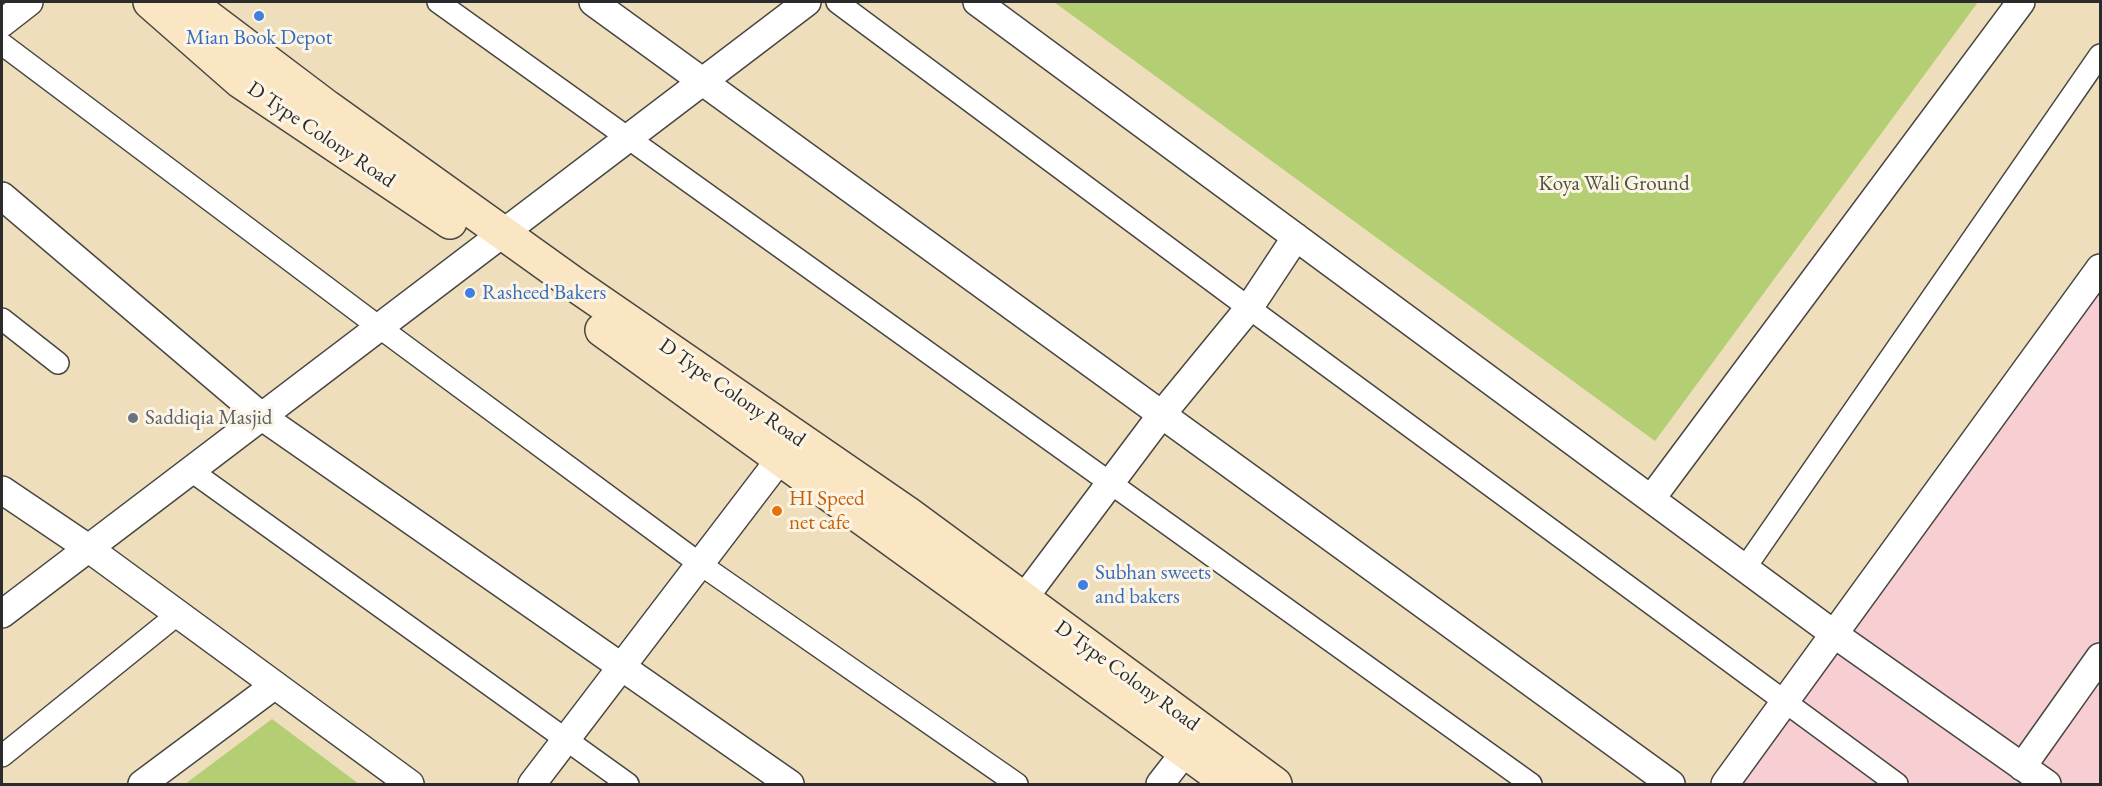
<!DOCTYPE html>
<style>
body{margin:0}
#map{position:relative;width:2102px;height:786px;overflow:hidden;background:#eedebc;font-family:"EB Garamond",serif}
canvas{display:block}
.frame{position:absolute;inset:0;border:3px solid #2b2b2b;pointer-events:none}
</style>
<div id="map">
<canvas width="2102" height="786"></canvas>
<div class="frame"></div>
</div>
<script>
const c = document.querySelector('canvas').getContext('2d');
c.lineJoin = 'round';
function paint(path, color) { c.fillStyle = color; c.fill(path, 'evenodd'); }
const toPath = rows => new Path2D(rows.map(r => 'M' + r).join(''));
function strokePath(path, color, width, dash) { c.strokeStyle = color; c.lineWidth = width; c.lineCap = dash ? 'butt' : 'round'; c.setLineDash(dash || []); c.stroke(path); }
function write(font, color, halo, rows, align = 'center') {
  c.font = font + ' "EB Garamond",serif'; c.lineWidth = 6; c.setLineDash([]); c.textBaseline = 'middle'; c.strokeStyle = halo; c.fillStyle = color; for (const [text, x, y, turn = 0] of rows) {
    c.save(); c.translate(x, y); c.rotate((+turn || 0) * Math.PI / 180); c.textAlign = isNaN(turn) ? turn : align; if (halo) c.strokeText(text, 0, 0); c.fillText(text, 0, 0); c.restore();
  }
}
const built = toPath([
 [2100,268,2100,784,1724,784]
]);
const green = toPath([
 [1054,2,1978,2,1655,441],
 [272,719,359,784,185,784]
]);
const pedestrian = toPath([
 [438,2,1531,784],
 [837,2,1249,308,1897,784],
 [2,44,379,327,700,564,1017,784],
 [2,319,58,363],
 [190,470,628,784],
 [1745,568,2100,55],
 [2,756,178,614]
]);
const minor = toPath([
 [593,2,1671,784],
 [977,2,1834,634,2047,784],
 [2,23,29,2],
 [2,196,261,416,790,784],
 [2,490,88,548,410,784],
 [1651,499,2021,2],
 [2,614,807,2],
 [1012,614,1162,414,1249,308,1296,237],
 [2022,767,2100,657],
 [142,784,275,685],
 [532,784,780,459],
 [1160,784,1185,752],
 [1725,784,2100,268]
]);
const secondary = toPath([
 [150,2,240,81,450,222],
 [188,2,327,107,577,286,907,513,1275,784],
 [602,330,1230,784]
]);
const markers = [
 [259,16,6,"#3f7fe0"],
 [470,293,6,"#3f7fe0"],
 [133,418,6,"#6b7280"],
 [777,511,6,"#e8710a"],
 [1083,585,6,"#3f7fe0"]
];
const shopNames = [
 ["Mian Book Depot",259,38,"center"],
 ["Rasheed Bakers",482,293],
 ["Subhan sweets",1095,573],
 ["and bakers",1095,597]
];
const streetNames = [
 ["D Type Colony Road",321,135,34],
 ["D Type Colony Road",732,393,35],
 ["D Type Colony Road",1127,676,36]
];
const parkNames = [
 ["Koya Wali Ground",1614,184]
];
const worshipNames = [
 ["Saddiqia Masjid",145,418]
];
const foodNames = [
 ["HI Speed",789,499],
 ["net cafe",789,523]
];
paint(built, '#f7cfd2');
paint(green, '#b4ce74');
strokePath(pedestrian, '#484641', 24);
strokePath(minor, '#484641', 30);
strokePath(secondary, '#484641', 36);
strokePath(pedestrian, '#fff', 21);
strokePath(minor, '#fff', 27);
strokePath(secondary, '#fbe6c4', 33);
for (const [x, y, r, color] of markers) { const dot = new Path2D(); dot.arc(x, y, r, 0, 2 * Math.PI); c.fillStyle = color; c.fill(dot); strokePath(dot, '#fcf5e5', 2); }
write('21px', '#366cbe', '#fcf5e5', shopNames, 'left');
write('21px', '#2b2b2b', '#fcf5e5', streetNames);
write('21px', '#4d543d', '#fcf5e5', parkNames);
write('21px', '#5b616d', '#fcf5e5', worshipNames, 'left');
write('21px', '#c56008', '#fcf5e5', foodNames, 'left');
</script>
